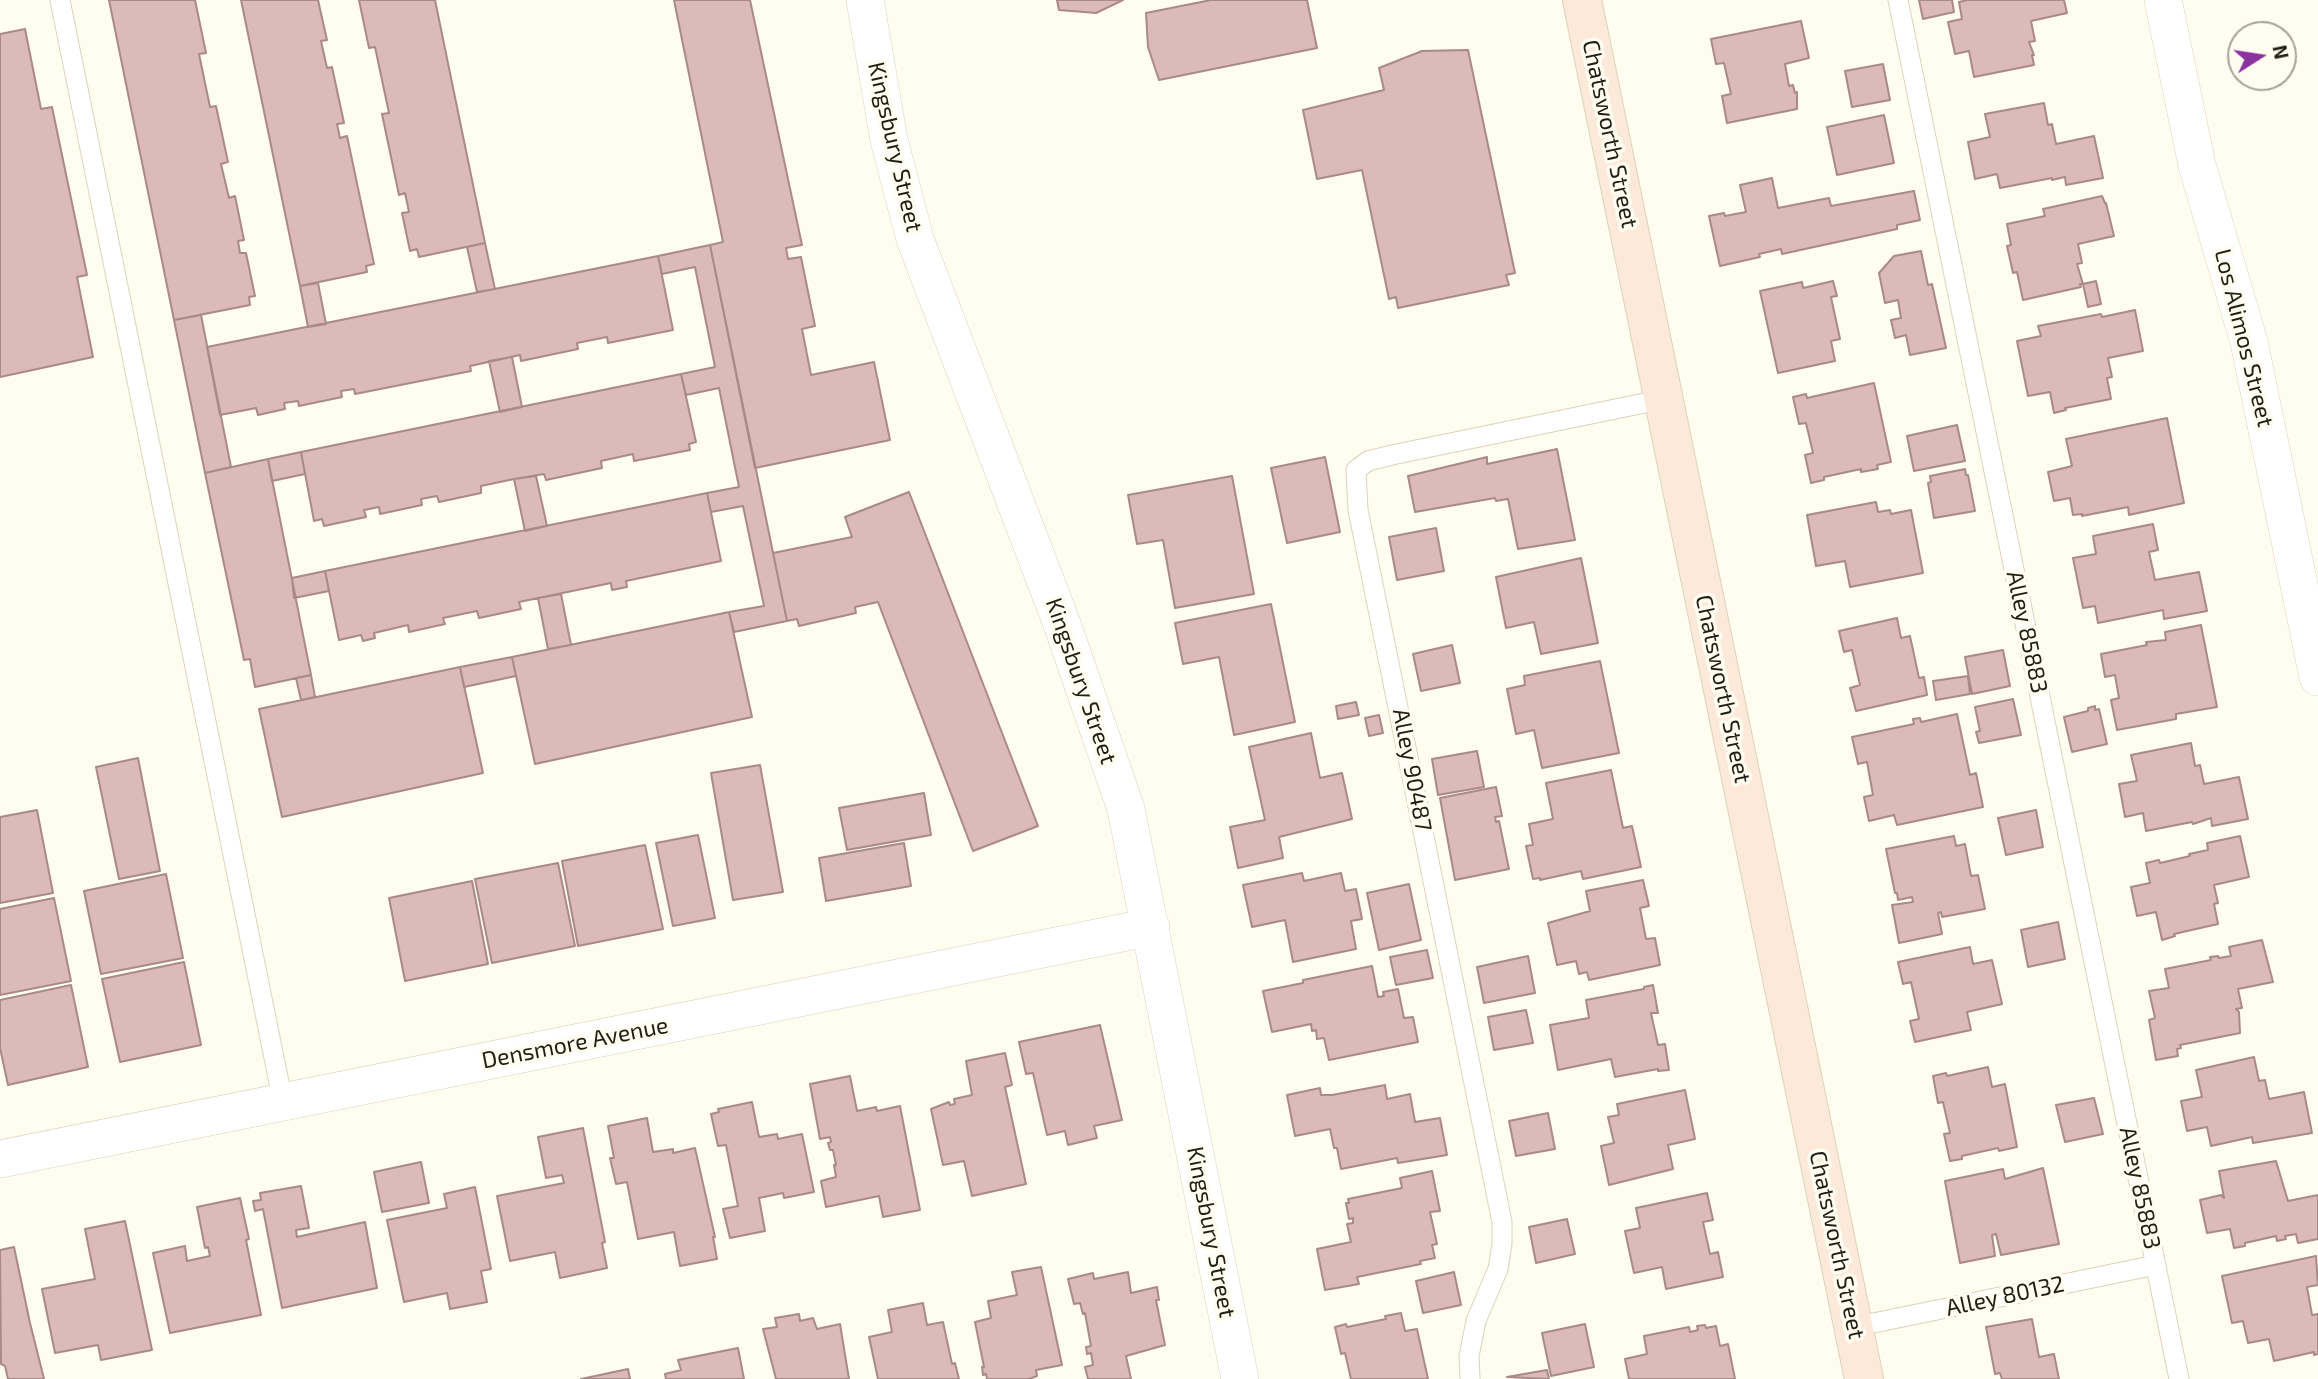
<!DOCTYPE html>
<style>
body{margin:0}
#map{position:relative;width:2318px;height:1379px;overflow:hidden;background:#fffcf0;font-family:"Exo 2",sans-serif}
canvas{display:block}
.north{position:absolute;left:2227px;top:21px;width:70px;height:70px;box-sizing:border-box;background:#fffcf0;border:2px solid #a6a398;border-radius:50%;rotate:78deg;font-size:19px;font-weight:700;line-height:28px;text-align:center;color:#201d13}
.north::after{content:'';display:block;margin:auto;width:24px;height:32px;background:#8a329f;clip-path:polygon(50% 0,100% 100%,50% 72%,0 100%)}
</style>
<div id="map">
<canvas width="2318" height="1379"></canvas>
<div class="north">N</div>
</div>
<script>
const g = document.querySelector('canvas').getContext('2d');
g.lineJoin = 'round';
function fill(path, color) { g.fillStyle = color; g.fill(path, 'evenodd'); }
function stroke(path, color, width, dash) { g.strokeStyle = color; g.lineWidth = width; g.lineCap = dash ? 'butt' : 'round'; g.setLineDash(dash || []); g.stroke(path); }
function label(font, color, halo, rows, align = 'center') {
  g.font = font + ' "Exo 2",sans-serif'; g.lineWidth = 7; g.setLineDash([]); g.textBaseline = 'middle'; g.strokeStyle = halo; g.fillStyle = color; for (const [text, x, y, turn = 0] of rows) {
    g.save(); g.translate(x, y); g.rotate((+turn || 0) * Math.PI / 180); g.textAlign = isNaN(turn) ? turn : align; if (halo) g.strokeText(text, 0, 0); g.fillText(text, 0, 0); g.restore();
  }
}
const building = new Path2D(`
 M109 0H195L206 53 199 54 210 107 216 106 228 162 221 164 229 198 235 196 244 240 238 241 240 253H246L255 296 249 297 250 305 174 320Z
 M241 0H318L327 40 321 41 327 68 332 67 344 123 337 124 340 138 347 136 374 264 366 266 367 272 300 286Z
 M359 0H435L485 243 419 257 417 249 410 251 402 213 409 212 405 193 399 195 382 114 389 113 375 47 369 48Z
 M674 0H750L802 245 786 248 788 259 801 257 815 326 802 329 811 375 874 362 890 440 755 468 710 245 723 242Z
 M1057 0H1123L1096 13 1059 10Z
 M1211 0H1307L1317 48 1159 80 1148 47 1146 13Z
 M1919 0H1952L1954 12 1923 19Z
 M1967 0H2064L2067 13 2031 21 2035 41 2029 42 2034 55H2032L2034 65 1974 77 1969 51 1955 54 1948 22 1962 19 1959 2Z
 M1801 21 1809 58 1785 64 1789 86 1793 85 1795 93 1797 92V109L1727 123 1722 96 1731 94 1724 63 1716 64 1711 39Z
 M25 29 41 109 52 107 87 275 77 277 93 357 0 377V34Z
 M1468 50 1515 273 1506 275 1509 285 1398 308 1396 297 1389 299 1362 170 1317 179 1303 110 1384 90 1379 68 1422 51Z
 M1883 64 1890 100 1852 107 1845 71Z
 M2044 103 2048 125 2052 124 2056 144 2094 136 2103 178 2066 185 2065 177 2052 180V178L2000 188 1997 174 1975 179 1968 142 1990 137 1985 114Z
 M1884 115 1894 163 1837 175 1827 127Z
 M1772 178 1778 208 1829 198 1831 206 1914 191 1920 220 1897 225V229L1782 254 1781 249 1759 254 1760 257 1720 266 1709 216 1724 213 1725 216 1746 212 1740 185Z
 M2102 196 2105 203H2106L2114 236 2078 244 2082 263 2077 264 2083 284H2080L2081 287 2023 300 2017 272 2013 273 2007 246 2011 245 2007 224 2045 216 2043 209Z
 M485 243 495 289 477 292 467 247Z
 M710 245 787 621 734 632 729 612 764 606 743 506 711 512 707 493 739 487 719 388 686 395 681 374 715 367 695 267 662 274 658 256Z
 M1921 251 1928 285 1932 284 1946 348 1910 355 1906 335 1895 338 1891 320 1901 318 1898 300 1885 303 1879 273 1894 256Z
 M658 256 673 330 608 343 607 337 577 343 578 349 521 361 520 355 470 366 471 371 355 394 354 389 341 391 342 397 299 406 298 401 284 403 285 409 258 415 256 408 220 415 207 347Z
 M1833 281 1837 296 1831 297 1840 339 1831 341 1835 361 1778 373 1760 291 1802 282 1803 288Z
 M2096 281 2101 304 2088 307 2083 284Z
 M318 283 326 324 308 327 300 286Z
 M2135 310 2143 351 2108 358 2112 377 2107 378 2111 399 2065 408 2066 410 2054 413 2050 392 2028 396 2017 341 2041 336 2038 326 2101 314 2102 317Z
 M201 315 231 467 205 473 174 320Z
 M512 357 522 407 500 412 489 361Z
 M681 374 696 442 689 444 690 450 634 461 633 454 601 461 602 468 546 480 544 474 514 479 481 486V493L439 502 437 496 421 499 422 505 380 514 379 507 364 510 366 517 324 526 322 519 314 521 301 452Z
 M1874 383 1891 462 1877 465 1878 469 1861 472V469L1824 477V480L1811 483 1805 455 1813 453 1806 423 1799 424 1793 397 1806 394 1807 398Z
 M2167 418 2184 503 2129 515 2128 507 2082 516V514L2073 515 2070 498 2054 501 2048 472 2072 466 2066 439Z
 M1957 425 1965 461 1914 471 1907 436Z
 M1557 449 1575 540 1518 549 1508 499 1496 501 1495 498 1415 512 1408 476 1487 457V464Z
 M301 452 305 474 272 481 268 459Z
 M1325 457 1340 532 1287 543 1271 468Z
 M268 459 311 675 255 687 250 659 244 660 205 473Z
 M1965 469 1966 475H1968L1975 511 1934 518 1928 483 1931 482 1930 476Z
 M536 476 547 526 525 531 514 479Z
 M1232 476 1254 594 1175 608 1163 540 1137 544 1128 495Z
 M909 492 1038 826 973 851 878 602 855 607 856 613 799 626 797 619 787 621 773 553 852 537 845 517Z
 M707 493 721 561 626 581 627 587 612 590 611 583 519 602 521 609 479 618 477 611 443 618 445 624 409 632 408 625 374 633 375 638 363 641 361 635 339 640 325 571Z
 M1876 502 1878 512 1890 510 1891 514 1911 510 1923 573 1850 587 1845 561 1816 566 1807 515Z
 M2153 524 2158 550 2149 552 2155 580 2199 572 2207 611 2164 619 2163 610 2098 623 2095 606 2083 608 2073 558 2096 554 2093 536Z
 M1436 528 1444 571 1397 580 1389 537Z
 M1581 558 1598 643 1541 654 1534 622 1506 628 1496 577Z
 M325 571 329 591 294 598 292 578Z
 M561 594 571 645 548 649 538 598Z
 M1271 604 1295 722 1234 735 1219 657 1183 664 1175 623Z
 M729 612 752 717 535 764 512 657Z
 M1897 618 1901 638 1910 636 1919 678 1924 677 1927 695 1856 711 1850 688 1860 685 1852 650 1844 652 1839 631Z
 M2201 625 2217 707 2176 714V719L2117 730 2111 700 2119 698 2115 675 2105 677 2101 654 2147 645 2146 642 2166 640 2165 632Z
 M1452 645 1460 683 1421 691 1413 654Z
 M2003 650 2010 686 1972 694 1965 657Z
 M512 657 516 676 464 687 460 667Z
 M1600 661 1619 753 1542 768 1534 730 1516 734 1507 689 1525 685 1524 676Z
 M460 667 483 773 282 817 259 709Z
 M311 675 315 697 301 700 296 678Z
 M1968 676 1970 694 1936 700 1933 681Z
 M2013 699 2021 735 1979 743 1976 732 1980 731 1975 707Z
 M1356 702 1359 715 1338 719 1336 706Z
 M2095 706V710L2099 709 2107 744 2072 752 2064 717 2088 711V708Z
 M1957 714 1970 775 1976 773 1983 807 1897 825 1894 815 1869 821 1864 797 1873 795 1867 762 1858 764 1852 737 1914 724 1913 719 1920 718 1921 722Z
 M1379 715 1383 733 1369 736 1365 718Z
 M1311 733 1320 778 1342 773 1352 819 1279 837 1283 858 1238 868 1230 827 1265 820 1249 747Z
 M2191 743 2195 766 2200 765 2204 784 2239 777 2248 819 2212 826 2211 818 2193 824 2192 822 2146 831 2143 813 2125 817 2119 784 2137 781 2131 755Z
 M1477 751 1484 787 1438 795 1432 759Z
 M138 758 160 871 119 879 96 767Z
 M760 765 783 892 733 900 711 773Z
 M1611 770 1623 828 1632 826 1641 867 1583 879 1581 871 1540 880V878L1533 879 1526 846 1533 845 1529 824 1553 819 1546 783Z
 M1496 787 1502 816 1495 817 1496 822 1499 821 1509 869 1455 880 1440 798Z
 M924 793 931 835 847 850 839 808Z
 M37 810 53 893 0 903V817Z
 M2036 810 2043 847 2006 855 1998 818Z
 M698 835 715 918 673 926 656 843Z
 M1954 836 1956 846 1965 844 1971 876 1978 875 1985 909 1942 917 1941 912 1938 913 1942 934 1899 943 1892 905 1913 902 1912 897 1898 900 1897 893H1895L1886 849Z
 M2240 836 2249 877 2214 885 2218 903 2214 904 2218 924 2174 934 2175 936 2162 940 2156 912 2137 916 2131 887 2150 883 2146 863 2159 860 2160 863 2190 856 2189 854 2208 850 2207 843Z
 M904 843 911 886 826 901 819 858Z
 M645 845 663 929 578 946 562 861Z
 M558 863 575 946 492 963 475 879Z
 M1302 873 1304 881 1341 873 1345 891 1356 889 1362 919 1351 921 1356 949 1293 962 1285 920 1252 927 1243 885Z
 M166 874 183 958 101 974 84 891Z
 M1643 880 1649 906 1640 908 1646 939 1655 938 1660 965 1589 980 1587 972 1579 974 1576 961 1557 965 1548 923 1590 911 1586 891Z
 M472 881 488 964 405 981 389 898Z
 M1409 884 1421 940 1379 950 1367 893Z
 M54 898 71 981 0 995V909Z
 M2058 922 2065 959 2028 967 2021 930Z
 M2262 940 2273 982 2238 989 2242 1008 2236 1009 2239 1012 2240 1033 2180 1045 2181 1048 2177 1049 2178 1056 2156 1060 2149 1020 2155 1018 2149 991 2169 988 2165 969 2211 960 2210 957 2218 956 2219 958 2231 956 2229 947Z
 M1970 947 1973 964 1992 960 2002 1004 1967 1012 1971 1030 1915 1042 1910 1021 1919 1019 1911 982 1903 984 1898 962Z
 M1427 950 1433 978 1396 985 1390 957Z
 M1528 956 1535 993 1484 1003 1477 967Z
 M184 962 201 1045 120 1062 102 979Z
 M1372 966 1378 997 1384 996 1383 992 1398 989 1404 1018 1413 1017 1418 1042 1329 1060 1324 1038 1317 1039 1316 1030 1312 1031 1311 1024 1272 1032 1263 991 1303 983V980Z
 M71 985 88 1067 8 1085 0 1048V1000Z
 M1653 985 1658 1013H1651L1658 1045 1665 1044 1669 1070 1658 1071V1069L1615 1077 1611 1059 1558 1070 1550 1025 1589 1018 1586 1000 1644 989V987Z
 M1526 1010 1533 1043 1494 1050 1488 1017Z
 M1100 1025 1122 1120 1094 1126 1097 1138 1068 1145 1065 1131 1047 1135 1033 1073 1026 1074 1019 1042Z
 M1005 1053 1012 1085 1005 1087 1026 1184 972 1196 964 1161 943 1165 931 1109 949 1102 950 1105 955 1104 954 1099 972 1095 966 1061Z
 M2254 1057 2259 1081 2265 1080 2269 1099 2304 1092 2312 1133 2253 1143 2252 1137 2211 1146 2207 1127 2187 1131 2181 1101 2202 1097 2196 1070Z
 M1988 1067 1992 1087 2005 1084 2017 1147 1999 1151 1998 1148 1962 1156V1159L1950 1161 1944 1134 1950 1133 1943 1102 1938 1103 1933 1076 1946 1073 1947 1076Z
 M850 1076 857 1111 876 1107 877 1111 900 1106 920 1210 883 1217 879 1196 826 1207 821 1181 836 1177 834 1165H836L833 1150H830L828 1143 831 1142 830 1137 820 1139 810 1084Z
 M1385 1085 1387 1099 1410 1094 1415 1122 1440 1118 1447 1155 1398 1163 1397 1158 1341 1169 1337 1148H1334L1330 1129 1295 1136 1287 1095 1320 1088 1321 1095H1332Z
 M1685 1090 1695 1139 1668 1145 1673 1169 1609 1185 1601 1146 1614 1143 1608 1117 1619 1115 1617 1104Z
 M2094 1098 2103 1134 2065 1142 2056 1105Z
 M752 1102 759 1137 777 1134 778 1139 802 1134 814 1192 784 1198 783 1193 759 1198 765 1231 730 1238 723 1209 738 1206 726 1145 718 1146 711 1114 719 1112 718 1109Z
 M1548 1113 1555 1149 1516 1156 1509 1121Z
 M647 1118 653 1152 673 1149V1153L695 1148 715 1237H713L717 1259 680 1266 674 1232 638 1239 627 1182 616 1184 610 1158H614L608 1126Z
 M583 1128 605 1242 602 1243 607 1268 560 1278 555 1252 510 1261 497 1196 564 1183 562 1175 546 1178 538 1137Z
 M2276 1161 2288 1201 2318 1195V1239L2298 1243 2296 1234 2285 1236 2286 1239 2277 1241 2276 1236 2245 1243V1246L2234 1248 2230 1229 2207 1233 2200 1200 2221 1195 2224 1198 2219 1171Z
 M421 1162 429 1203 382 1212 374 1172Z
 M2043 1168 2059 1244 2001 1255 1996 1234 1992 1235 1995 1256 1960 1263 1945 1181 2003 1169 2005 1179Z
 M1432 1171 1440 1211 1430 1212 1437 1244 1432 1245 1435 1258 1420 1261 1421 1264 1357 1277 1359 1284 1325 1290 1317 1249 1351 1242 1347 1224 1353 1223V1218L1349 1219 1346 1203H1349L1348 1199 1402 1188 1400 1178Z
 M301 1186 309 1228 296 1230 297 1237 365 1222 377 1288 282 1308 263 1209 255 1211 253 1201 261 1200 260 1193Z
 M475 1187 491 1269 481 1271 487 1302 450 1309 447 1293 404 1302 387 1220 447 1208 444 1194Z
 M1707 1193 1713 1220 1703 1222 1710 1254 1718 1252 1723 1277 1666 1289 1662 1267 1634 1273 1625 1231 1640 1228 1636 1208Z
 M240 1198 249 1239 246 1240 261 1315 170 1333 153 1253 185 1246 187 1261 210 1256 208 1247 205 1248 197 1207Z
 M1567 1219 1575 1254 1536 1263 1529 1227Z
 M125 1221 152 1350 101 1360 98 1345 55 1353 42 1289 95 1279 85 1229Z
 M14 1247 30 1323 44 1379H8L5 1366 1 1364 0 1250Z
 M2316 1256 2318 1285 2307 1287 2312 1315 2318 1314V1354L2314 1355V1352L2274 1361 2269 1339 2248 1343 2243 1321 2232 1323 2222 1276Z
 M1041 1267 1062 1365 1036 1370 1037 1376 1029 1379H987L986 1374 983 1375 982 1367H984L975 1322 991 1318 988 1301 1017 1295 1012 1272Z
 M1128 1272 1131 1293 1157 1287 1159 1300H1156L1165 1345 1126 1356 1131 1379H1088L1085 1367 1093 1365 1091 1353 1087 1354 1086 1347 1091 1346 1085 1313 1083 1314 1080 1303 1074 1304 1068 1279 1093 1273 1094 1279Z
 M1454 1272 1461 1305 1423 1313 1416 1281Z
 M923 1303 927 1325 943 1322 952 1364 955 1363 959 1379H878L869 1337 892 1332 888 1310Z
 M1401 1313 1405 1331 1417 1329 1428 1379H1351L1345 1353 1341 1354 1335 1327 1346 1324 1347 1327 1386 1319 1385 1316Z
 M799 1314 800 1321 813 1318 817 1329 840 1324 849 1379H776L763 1329 777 1327 775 1318Z
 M2032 1319 2039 1357 2054 1354 2059 1379H2002L2000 1373 1995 1374 1986 1327Z
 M1585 1324 1594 1367 1551 1376 1542 1333Z
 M1705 1325 1706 1328 1716 1326 1720 1346 1728 1344 1735 1379H1629L1625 1359 1647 1354 1644 1336 1689 1327 1690 1332 1698 1330 1697 1326Z
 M738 1348 744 1379H666L665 1374 681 1370 678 1360Z
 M628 1369 630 1379H581Z
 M1547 1370 1549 1379 1507 1377Z`);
fill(building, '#dbbab7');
stroke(building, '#a98a87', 2);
const service = new Path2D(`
 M60 0 283 1102
 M1898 0 2179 1379
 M1854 1327 2156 1265
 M1470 1379 1469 1356 1476 1321 1498 1269 1502 1244V1222L1358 510 1356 470 1368 461 1392 455 1664 399`);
const minor = new Path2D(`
 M865 0 889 140 915 239 1062 624 1126 809 1240 1379
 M2163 0 2197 165 2249 342 2318 677
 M0 1159 1151 927`);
const secondary = new Path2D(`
 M1582 0 1864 1379`);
stroke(service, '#dbd4b8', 21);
stroke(minor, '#dbd4b8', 38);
stroke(secondary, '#dbd4b8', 40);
stroke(service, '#fff', 19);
stroke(minor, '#fff', 37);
stroke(secondary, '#fde9da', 38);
label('23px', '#201d13', '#fffcf0', [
 ["Chatsworth Street",1610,134,78],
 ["Kingsbury Street",895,147,77],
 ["Los Alimos Street",2244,338,76],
 ["Alley 85883",2027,632,78],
 ["Kingsbury Street",1081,681,71],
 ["Chatsworth Street",1723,689,78],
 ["Alley 90487",1412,770,79],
 ["Densmore Avenue",575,1043,-11],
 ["Alley 85883",2140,1188,78],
 ["Kingsbury Street",1211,1232,79],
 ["Chatsworth Street",1837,1245,78],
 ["Alley 80132",2005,1296,-12]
]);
</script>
